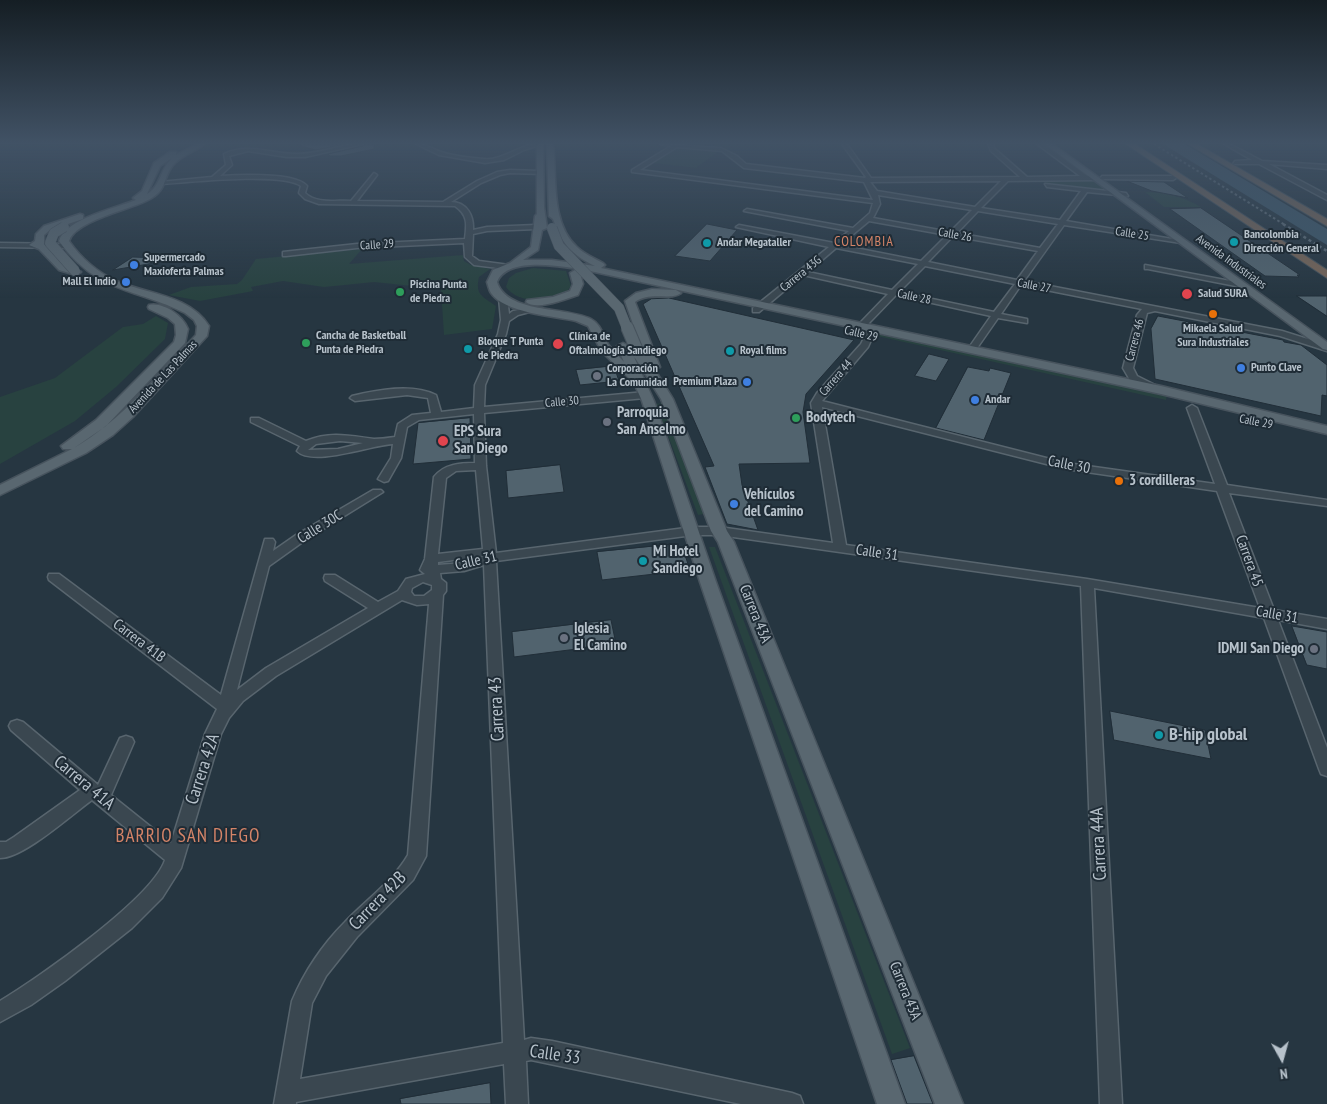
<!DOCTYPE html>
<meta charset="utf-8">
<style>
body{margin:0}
#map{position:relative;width:1327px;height:1104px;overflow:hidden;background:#263641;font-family:"PT Sans Narrow",sans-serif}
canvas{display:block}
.north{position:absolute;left:1257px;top:1034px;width:50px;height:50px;-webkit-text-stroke:4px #1f2c36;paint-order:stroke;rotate:173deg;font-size:14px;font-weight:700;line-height:20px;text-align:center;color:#b7c2cb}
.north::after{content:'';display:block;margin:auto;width:18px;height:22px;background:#b7c2cb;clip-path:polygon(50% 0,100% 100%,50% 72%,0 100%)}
</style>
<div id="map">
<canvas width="1327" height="1104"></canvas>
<div class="north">N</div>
</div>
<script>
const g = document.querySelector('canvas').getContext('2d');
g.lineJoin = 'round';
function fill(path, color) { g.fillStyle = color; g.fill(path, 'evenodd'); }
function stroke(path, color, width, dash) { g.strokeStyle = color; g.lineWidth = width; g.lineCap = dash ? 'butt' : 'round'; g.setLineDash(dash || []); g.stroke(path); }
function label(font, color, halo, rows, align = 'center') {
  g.font = font + ' "PT Sans Narrow",sans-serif'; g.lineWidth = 4; g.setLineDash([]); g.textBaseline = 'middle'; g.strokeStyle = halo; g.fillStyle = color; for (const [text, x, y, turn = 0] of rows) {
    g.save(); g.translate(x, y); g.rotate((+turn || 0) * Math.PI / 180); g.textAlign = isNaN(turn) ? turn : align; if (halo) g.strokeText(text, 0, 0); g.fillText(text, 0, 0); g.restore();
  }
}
fill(new Path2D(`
 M678 147 719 151 696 168 653 163Z
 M1093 179 1107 188 1100 190 1045 183V180Z
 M1145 192C1165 192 1184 197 1201 207H1164Z
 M362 249 349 264 463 255 464 261 471 265 490 269 479 277C475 295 482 296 496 306L492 329 444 335 441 289 374 282 324 287 283 281 251 287 253 291 200 301 169 295 191 287 237 284 242 280 256 259Z
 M533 268 566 271 571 286C560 305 518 305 506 287L509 278 516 273Z
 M156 316 168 323 165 339 116 387 75 421 0 464V397L55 378 123 327 143 324Z
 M880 332 1167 395 1166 400 877 336Z
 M662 403 704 514 698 515 656 404Z
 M709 547H715L910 1048 892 1054Z`), '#284240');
fill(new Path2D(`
 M1163 144H1185L1327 229V245Z`), '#3c5769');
const building = new Path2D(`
 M302 144H346L316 150 301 146Z
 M365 144H374V149L341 156H330L328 154 363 146Z
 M1127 181 1164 182 1188 198 1152 191Z
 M1201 208 1300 275H1297L1299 277 1265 276 1170 209Z
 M707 224 737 230 710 261 675 256Z
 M133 257 159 258 160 262 113 270Z
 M1297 296H1327V316Z
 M669 298 854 340 806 394 803 412 810 463 739 464 742 485 758 530 727 524 705 467 714 466 643 304 651 299Z
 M1158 316 1283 340 1284 342 1301 345 1327 365V396L1322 395 1321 416 1155 379 1151 329Z
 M929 354 949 359 936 381 915 376Z
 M614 366 619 381 580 385 576 370Z
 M968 367 989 371 990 368 1011 373 984 440 936 428Z
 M470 418 471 459 413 464 418 423Z
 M560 465 564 492 508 498 506 471Z
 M678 544 680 550 683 549 690 570 602 580 597 552Z
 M611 620 616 644 514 657 512 632Z
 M1292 626 1327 632V669L1307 665Z
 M1110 711 1205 730 1211 759 1114 740Z
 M914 1056 933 1104H907L891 1060Z
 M490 1083 491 1104H401L400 1099Z`);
fill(building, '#51636e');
stroke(building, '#212e38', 1);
const minor = new Path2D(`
 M354 144H363L305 157H287L248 151 229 156 232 165 220 176C238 175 295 172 307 186L305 193C316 204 336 200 351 201L374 173 377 175 357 201 443 202 477 181 497 172 510 170 540 171 542 174 510 173 500 175 481 183 451 202C467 202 474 216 473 230L487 227 536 225 539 227 536 229 487 231 473 234 472 256 479 261 509 265 510 267 506 269 474 265 465 257 464 243 357 248 286 256H283V252L357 244 465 239C467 224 468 215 455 206L319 204 305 199 299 193 301 186C283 172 189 182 163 184L160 182 212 177 226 165 224 154C248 142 271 154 297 154 316 154 335 147 354 144Z
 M416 144C425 143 433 149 441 152 454 156 471 158 484 159 505 161 522 141 543 144L524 150 504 160 485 163 439 155Z
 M660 144 721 148 737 156 746 164 865 178 866 177 842 144H847L871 178 1020 177 991 151 988 144H993L995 149 1027 177 1080 176 1037 144H1043L1087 176 1098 178 1095 180 1008 181 981 208 1060 220 1081 191 1047 187 1045 184 1126 193 1128 196 1087 192 1066 221 1184 241 1181 243 1064 225 1024 281 1282 331 1327 345V351L1280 336 1155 311 1147 313 1133 368 1137 376 1155 385V389L1152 390 1130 380 1123 368 1137 315 1142 309 1021 285 1001 314 1027 319V323L998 318 975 351 972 352 968 349 991 316 896 295 869 323 867 326 872 338 868 347 822 401 1066 463 1215 484 1187 408 1192 405 1197 408 1227 485 1327 500V506L1229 493 1274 610 1327 619V629L1278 620 1327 748V776L1321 774 1319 769 1264 618 1094 588 1122 1104H1100L1081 586 719 535H693L496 561 524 1040 531 1038 552 1041 792 1093 800 1096 803 1104H741L531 1060 526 1061 528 1104H506L504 1064 296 1102V1104H274L292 1001C304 972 323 944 345 922 366 900 393 881 408 855L429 604 417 605 402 600 276 676 243 701 229 718 221 734 181 868 162 898 132 928 65 981 31 1005 0 1022V1001C37 979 153 898 165 860L92 800C71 815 24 858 0 858V842H6L14 837 80 790 11 730 9 726 11 722 17 720 23 722 98 785 120 738 126 736 132 738 134 742 111 795 171 843 205 734 217 709 49 580 48 577 49 574H59L221 695 265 539H273L275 542 273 551 296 535 373 490H381L383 492 304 541 269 566 237 690 266 668 368 608 325 581 324 578 325 575H335L378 602 398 591 406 579 425 574 420 570 425 559 434 477C444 464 460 463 475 463L474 414 419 420 407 427 401 458 388 481 384 482 378 479 391 458 393 444C371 445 313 467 297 451L300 446 251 422V418H259L306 441C331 431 350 436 374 439 381 439 388 438 395 437L398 424 412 415 431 413 428 398 407 395 355 401 350 398 352 396C377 390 412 383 436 395L441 412 474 408 475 385 498 334 501 320 499 298 503 296 507 298 509 314 513 311 533 308 537 310 518 315 509 321 506 334 485 385 484 407 645 392 650 395 645 398 484 413 486 466 496 553 693 527H719L833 543 811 403 817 393 861 344 864 338 859 326 861 322 888 294 803 275 759 312H753V308L829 247 736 227 739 225 834 243 849 231 744 211 747 209 853 228 870 213 873 203 632 172V170L671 146ZM677 147 722 151 744 168 864 182 873 200 640 170ZM1001 181 975 207 877 191 870 182ZM878 195 972 210 950 232 873 218 880 204ZM978 211 1058 224 1040 248 957 233ZM869 221 947 235 921 261 840 245ZM953 236 1038 251 1017 280 928 262ZM836 248 918 264 892 290 808 272ZM925 266 1015 284 994 312 899 292ZM822 407 1066 469 1217 491 1260 608 1087 579 846 545ZM340 441 363 443 338 449 308 450 316 444ZM476 470 483 549 438 554 446 478 456 471ZM484 556 463 563 438 565V562ZM484 565 503 1043 300 1079 312 1003 326 976 357 937 413 880 426 856 443 595 446 591V583L441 579 440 573 464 571ZM423 582 432 585V590L424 596H414L411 592 412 588Z
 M1224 144H1230L1262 161 1327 165V169L1269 164 1327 195V200L1259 164H1233L1235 161 1252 160Z
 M1102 176H1173L1176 178 1173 180 1100 179Z
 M0 243 68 244 72 246 68 248 0 247Z
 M1145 265 1241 283 1245 285 1241 287 1148 269H1145Z`);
const major = new Path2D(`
 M197 144H204C196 151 184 154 175 163 161 177 170 190 146 201 128 210 75 221 69 241 81 258 97 272 116 281 147 294 190 295 209 326L207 336 133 417 113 435 86 453 0 495V485L72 449H63L61 446 96 420 174 342 176 335 175 324 168 318 149 309 148 307 149 305C164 302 183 316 188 329L185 343 106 426 74 448C122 420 158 375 196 335L197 326 194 320 185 313C135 288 96 293 59 241 65 219 116 208 136 200L133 198 142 191 154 163 170 152H176V155ZM172 158C160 169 161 186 147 194L160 166Z
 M537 144H543L544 207 547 228 542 230 538 250 523 260H552L595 266C572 255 561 243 553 219L549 216 547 144H553C557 175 550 223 577 247 584 254 594 258 603 263L605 265 601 268 1161 386 1327 426V434L1161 394 590 271C566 267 508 255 497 282 507 314 565 306 591 319 601 324 603 336 608 344 613 351 619 356 624 362L617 346 623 343 629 346 654 401 716 582 905 1104H877L700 582 642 401 634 383 602 352 588 326 576 321C554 316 504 313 491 293 489 290 488 285 487 282L493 270 510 263 531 247 535 216 537 214Z
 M1045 144H1052L1327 342V350L1323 349Z
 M80 214 83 215V219L50 230 44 235V244L65 266 81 272 76 275 59 270 39 249 29 245 35 241 36 234 44 226Z
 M575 270 580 273 583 284 578 295C566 299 536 311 526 302L527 300 553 297 570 291 573 284 570 273Z
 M652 289 676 290 681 293C671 301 650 291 635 302L660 367 655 370 673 399 727 531 734 542 963 1104H935L718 542 711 531 661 399 632 353 634 351 642 350 625 301 636 293Z`);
const highway = new Path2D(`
 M1126 144H1135L1327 270V278Z
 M1188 144H1197L1327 219V226Z`);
stroke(minor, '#58656e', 3);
stroke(major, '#47535d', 3);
stroke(highway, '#45525b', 2);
fill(minor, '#3a4750');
fill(major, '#596770');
fill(highway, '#766558');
stroke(new Path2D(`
 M1154 144 1285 225`), '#5d6c77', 2, [2.5, 2.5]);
stroke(new Path2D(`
 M1283 224 1327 251`), '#5d6c77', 2.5, [3, 3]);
const majorBridgeFar1 = new Path2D(`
 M64 227 54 233 50 243 75 271
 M552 228 559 246 619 308 627 328`);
const majorBridge = new Path2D(`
 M627 327 638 353`);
stroke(majorBridgeFar1, '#47535d', 11, []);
stroke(majorBridge, '#47535d', 14, []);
stroke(majorBridgeFar1, '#596770', 10);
stroke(majorBridge, '#596770', 12);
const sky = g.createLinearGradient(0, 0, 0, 298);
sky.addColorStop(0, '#151e24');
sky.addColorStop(0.48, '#415265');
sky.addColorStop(1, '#41526500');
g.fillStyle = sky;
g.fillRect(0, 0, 1327, 298);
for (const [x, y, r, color] of [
 [1234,242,5,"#0f9aa8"],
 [707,243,5,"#0f9aa8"],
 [134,265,5,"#3f7fe0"],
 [126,282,5,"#3f7fe0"],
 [400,292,5,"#2e9e5b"],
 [1187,294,6,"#e0444e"],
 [1213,314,5,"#e8710a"],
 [306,343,5,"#2e9e5b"],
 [558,344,6,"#e0444e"],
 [468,349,5,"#0f9aa8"],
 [730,351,5,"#0f9aa8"],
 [1241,368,5,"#3f7fe0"],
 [597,376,5,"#6b7280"],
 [747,382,5,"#3f7fe0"],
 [975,400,5,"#3f7fe0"],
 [796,418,5,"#2e9e5b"],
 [607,422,5,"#6b7280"],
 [443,441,6,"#e0444e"],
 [1119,481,5,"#e8710a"],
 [734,504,5,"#3f7fe0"],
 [643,561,5,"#0f9aa8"],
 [564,638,5,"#6b7280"],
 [1314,649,5,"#6b7280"],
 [1159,735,5,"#0f9aa8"]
]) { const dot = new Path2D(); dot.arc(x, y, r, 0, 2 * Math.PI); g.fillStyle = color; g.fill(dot); stroke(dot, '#1f2c36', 2); }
label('12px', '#b7c2cb', '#1f2c36', [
 ["Calle 25",1132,234,9],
 ["Calle 26",955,235,10],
 ["Calle 29",377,245,-4],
 ["Avenida Industriales",1231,262,36],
 ["Carrera 43G",801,274,-39],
 ["Calle 27",1034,286,11],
 ["Calle 28",914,297,12],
 ["Calle 29",861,334,13],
 ["Carrera 46",1135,340,-76],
 ["Avenida de Las Palmas",163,377,-47],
 ["Carrera 44",836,378,-49],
 ["Calle 30",562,402,-5],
 ["Calle 29",1256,422,11]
]);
label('bold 12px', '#b7c2cb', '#1f2c36', [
 ["Bancolombia",1244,235],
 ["Dirección General",1244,249],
 ["Andar Megataller",717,243],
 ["Supermercado",144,258],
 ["Maxioferta Palmas",144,272],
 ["Mall El Indio",116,282,"right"],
 ["Piscina Punta",410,285],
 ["de Piedra",410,299],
 ["Salud SURA",1198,294],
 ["Mikaela Salud",1213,329,"center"],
 ["Sura Industriales",1213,343,"center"],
 ["Cancha de Basketball",316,336],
 ["Punta de Piedra",316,350],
 ["Clínica de",569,337],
 ["Oftalmología Sandiego",569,351],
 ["Bloque T Punta",478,342],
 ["de Piedra",478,356],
 ["Royal films",740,351],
 ["Punto Clave",1251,368],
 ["Corporación",607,369],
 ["La Comunidad",607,383],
 ["Premium Plaza",737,382,"right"],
 ["Andar",985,400]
], 'left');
g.letterSpacing = '1px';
label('14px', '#d48468', '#1f2c36', [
 ["COLOMBIA",864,242]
]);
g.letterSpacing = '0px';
label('bold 15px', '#b7c2cb', '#1f2c36', [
 ["Parroquia",617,413],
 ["San Anselmo",617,430],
 ["Bodytech",806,418],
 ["EPS Sura",454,432],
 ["San Diego",454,449],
 ["3 cordilleras",1129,481],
 ["Vehículos",744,495],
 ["del Camino",744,512],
 ["Mi Hotel",653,552],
 ["Sandiego",653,569],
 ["Iglesia",574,629],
 ["El Camino",574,646],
 ["IDMJI San Diego",1304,649,"right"]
], 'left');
label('15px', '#b7c2cb', '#1f2c36', [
 ["Calle 30",1069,465,11],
 ["Calle 30C",320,527,-32],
 ["Calle 31",877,553,8],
 ["Calle 31",476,561,-13],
 ["Carrera 45",1249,561,70],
 ["Carrera 43A",755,614,68],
 ["Calle 31",1277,615,10],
 ["Carrera 41B",139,641,37],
 ["Carrera 43A",905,991,68]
]);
label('18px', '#b7c2cb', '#1f2c36', [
 ["Carrera 43",497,709,-93],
 ["Carrera 42A",203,769,-72],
 ["Carrera 41A",84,783,40],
 ["Carrera 44A",1099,844,-93],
 ["Carrera 42B",378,901,-46],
 ["Calle 33",555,1055,8]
]);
label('bold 18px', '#b7c2cb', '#1f2c36', [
 ["B-hip global",1169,735]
], 'left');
g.letterSpacing = '1px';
label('19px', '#d48468', '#1f2c36', [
 ["BARRIO SAN DIEGO",188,837]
]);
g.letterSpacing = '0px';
</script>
